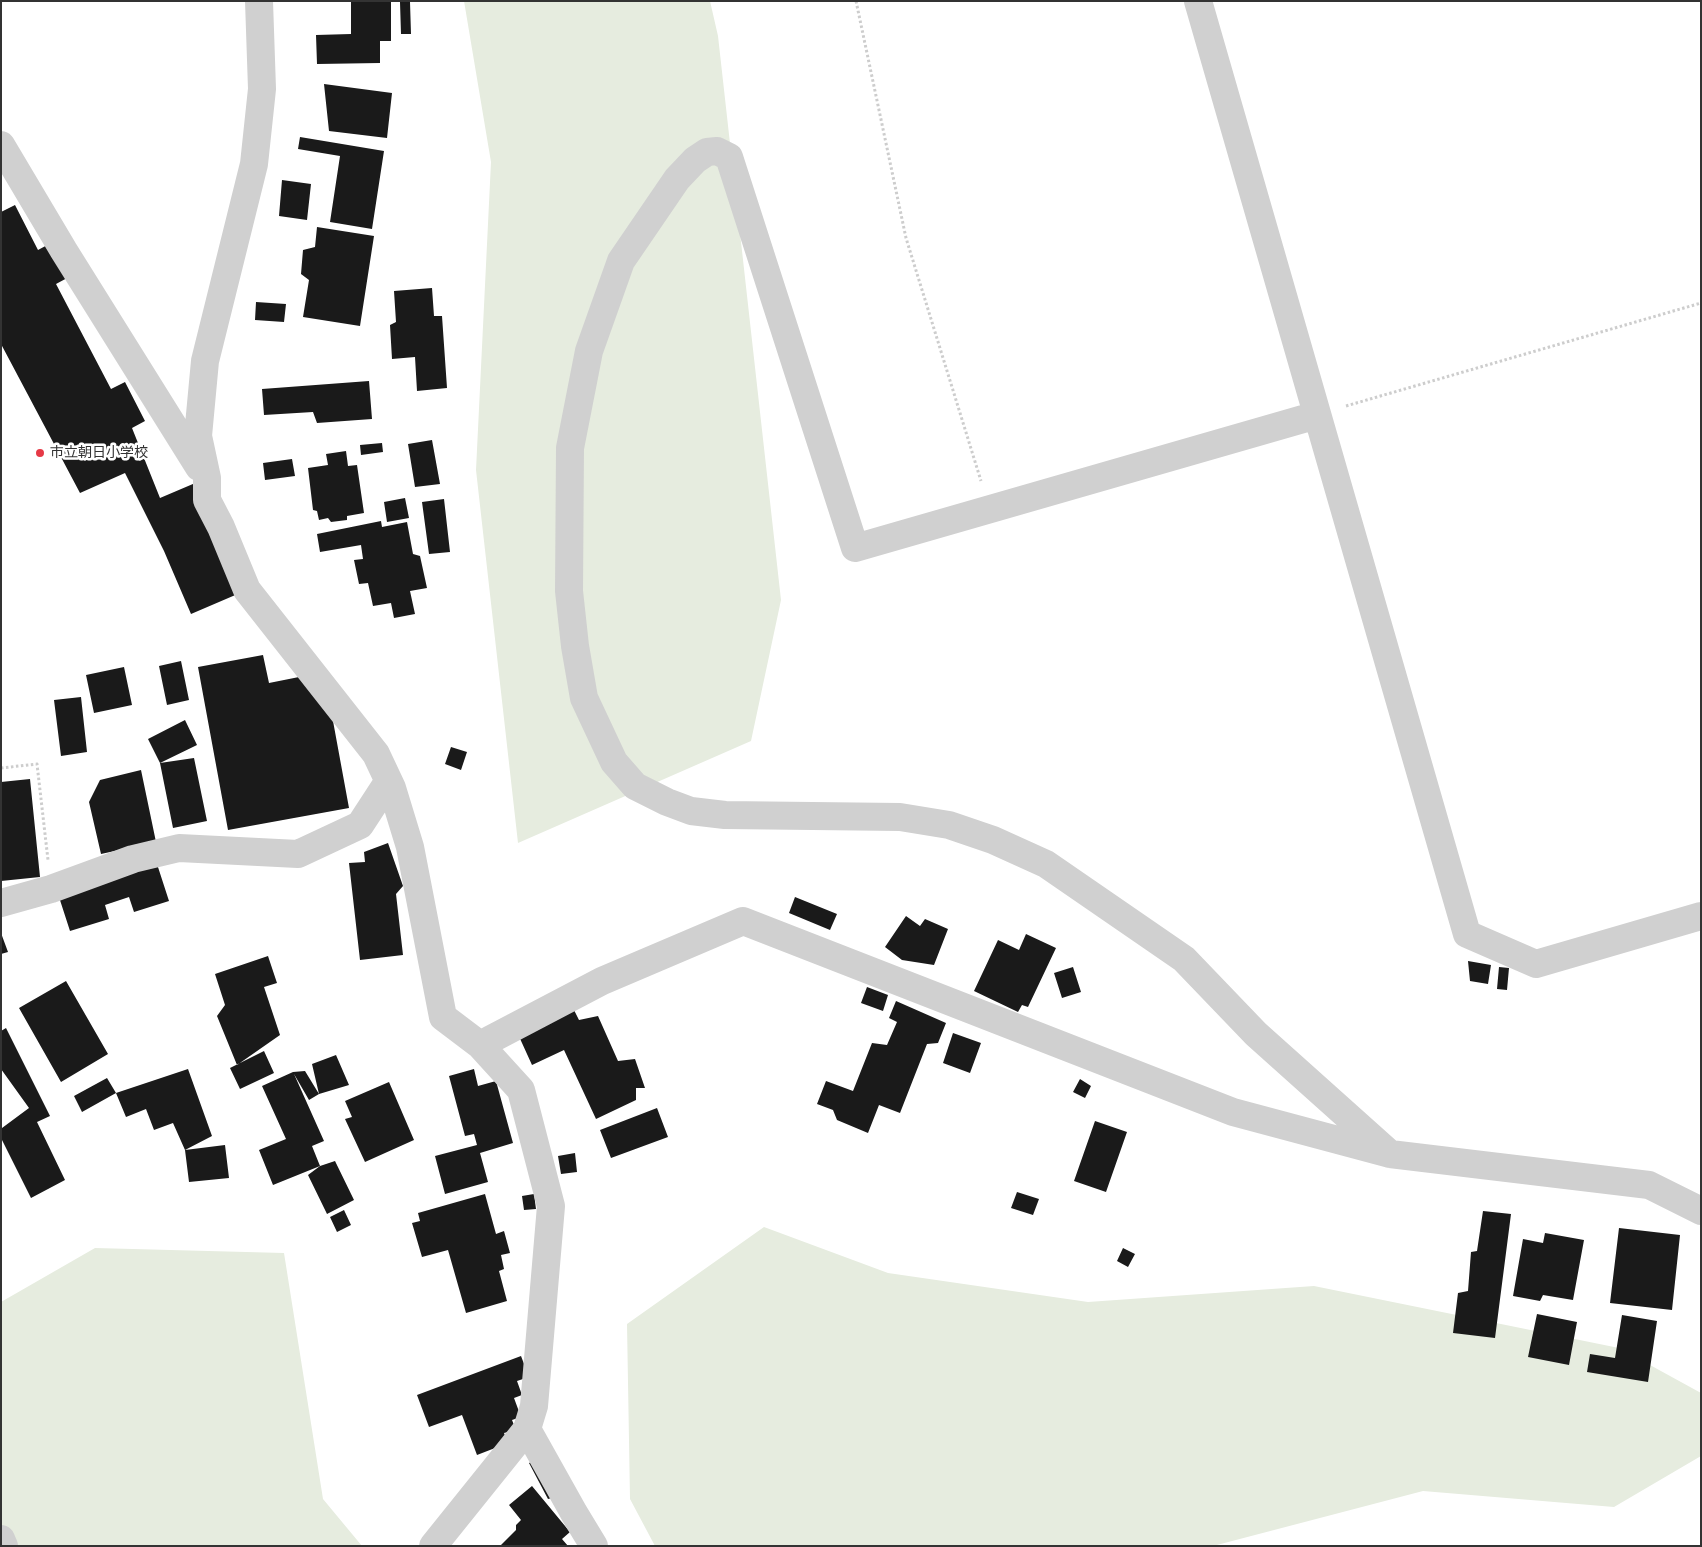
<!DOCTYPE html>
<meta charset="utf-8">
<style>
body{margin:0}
#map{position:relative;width:1702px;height:1547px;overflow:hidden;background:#fff;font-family:"PT Sans Narrow",sans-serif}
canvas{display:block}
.frame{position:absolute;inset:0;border:2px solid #333;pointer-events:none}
</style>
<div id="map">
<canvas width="1702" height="1547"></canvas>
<div class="frame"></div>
</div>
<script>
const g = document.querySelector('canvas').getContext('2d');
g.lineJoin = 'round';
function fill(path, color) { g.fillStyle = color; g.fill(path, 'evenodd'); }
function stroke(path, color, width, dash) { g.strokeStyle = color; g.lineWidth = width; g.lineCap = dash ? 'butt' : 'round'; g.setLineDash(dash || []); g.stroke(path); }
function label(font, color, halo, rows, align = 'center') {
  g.font = font + ' "PT Sans Narrow","Noto Sans JP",sans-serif'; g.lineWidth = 5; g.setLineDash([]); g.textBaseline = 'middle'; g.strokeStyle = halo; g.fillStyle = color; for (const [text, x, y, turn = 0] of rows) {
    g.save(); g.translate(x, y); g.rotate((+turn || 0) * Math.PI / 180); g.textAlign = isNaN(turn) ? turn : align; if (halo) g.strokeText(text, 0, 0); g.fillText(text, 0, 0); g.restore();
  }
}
fill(new Path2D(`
 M464 1H710L718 36 781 600 751 741 518 843 476 470 491 162Z
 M764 1227 888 1273 1088 1302 1314 1286 1619 1348 1701 1393V1456L1614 1507 1423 1491 1213 1546H655L630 1499 627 1324Z
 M95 1248 284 1253 323 1499 362 1546H1V1302Z`), '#e6ecdf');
fill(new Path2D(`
 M351 1H391V41H380V63L317 64 316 35 351 34Z
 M400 2H410L411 34H401Z
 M324 84 392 93 387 138 329 131Z
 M300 137 384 151 372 229 330 222 340 156 298 149Z
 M282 180 311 184 307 220 279 216Z
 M15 205 38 250 51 243 69 277 56 284 111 389 125 382 145 421 132 428 160 498 207 478 247 590 191 614 164 551 125 473 80 493 1 344V212Z
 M317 227 374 236 360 326 303 317 309 280 301 274 303 250 315 247Z
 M432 288 434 316H442L447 388 417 391 415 357 392 359 390 325 396 322 394 291Z
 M256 302 286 304 284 322 255 320Z
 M369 381 372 419 317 423 313 412 264 415 262 389Z
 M432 440 440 484 415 487 408 444Z
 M382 443 383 452 361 455 360 445Z
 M346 451 348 466 357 465 364 513 347 516V520L331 522 328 518 319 520 317 511 313 510 308 468 328 465 326 454Z
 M292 459 295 476 265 480 263 463Z
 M405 498 409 518 387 522 384 502Z
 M444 499 450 552 429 554 422 502Z
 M381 521 382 527 407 522 413 554 420 556 427 588 410 591 415 614 394 618 391 603 373 606 368 583 359 584 354 560 363 559 361 545 320 552 317 534Z
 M263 655 269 683 324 672 349 808 228 830 198 667Z
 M181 661 189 700 167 705 159 666Z
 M124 667 132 705 94 713 86 675Z
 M81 697 87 752 61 756 54 700Z
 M185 720 197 745 160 763 148 739Z
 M451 747 467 752 461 770 445 764Z
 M194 758 207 821 173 828 160 763Z
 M141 770 156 842 101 854 89 802 100 780Z
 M30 779 40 877 1 881V782Z
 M388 843 403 886 396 894 403 955 360 960 349 863 365 862 364 852Z
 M157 864 169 901 134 912 129 897 105 905 109 919 70 931 59 897Z
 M795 897 837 914 830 930 789 913Z
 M906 916 920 926 925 919 948 929 934 965 902 960 885 947Z
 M1 933 8 952 1 954Z
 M1026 934 1056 948 1028 1007 1022 1005 1018 1012 974 991 998 940 1019 950Z
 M268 956 277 983 264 987 280 1035 237 1065 217 1016 225 1005 215 974Z
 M1468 961 1491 965 1488 984 1470 981Z
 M1073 967 1081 992 1062 998 1054 973Z
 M1499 967 1509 968 1507 990 1497 989Z
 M66 981 108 1054 61 1082 19 1008Z
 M867 987 888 995 883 1011 861 1003Z
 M896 1001 946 1023 938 1043 927 1044 900 1113 879 1105 868 1133 837 1120 833 1110 817 1104 826 1081 853 1091 872 1043 887 1045 897 1022 889 1018Z
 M572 1006 579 1020 598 1016 618 1061 635 1059 645 1088H636V1100L596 1119 564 1050 532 1065 517 1032Z
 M6 1028 50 1116 37 1122 65 1180 31 1198 2 1140V1128L29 1108 1 1069V1031Z
 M953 1033 981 1043 970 1073 943 1063Z
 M264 1051 274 1073 240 1089 230 1068Z
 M336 1055 349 1085 319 1094 312 1064Z
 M188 1069 212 1136 185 1150 173 1123 154 1130 146 1109 126 1117 116 1093Z
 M474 1069 478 1086 496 1081 513 1143 480 1153 488 1182 445 1194 435 1156 477 1145 474 1134 465 1136 449 1076Z
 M305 1071 319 1094 309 1100 294 1074 324 1141 312 1146 320 1166 273 1185 259 1150 286 1139 262 1086 293 1072Z
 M107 1078 116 1093 82 1112 74 1096Z
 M1080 1079 1091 1086 1085 1098 1073 1092Z
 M389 1082 414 1140 365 1162 345 1119 352 1117 345 1101Z
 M657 1108 668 1137 611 1158 600 1130Z
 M1095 1121 1127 1132 1106 1192 1074 1181Z
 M225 1145 229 1178 189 1182 185 1150Z
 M575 1153 577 1172 561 1174 558 1156Z
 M335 1161 354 1200 327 1214 308 1175 320 1166Z
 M1017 1192 1039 1199 1033 1215 1011 1208Z
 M485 1194 496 1234 504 1231 510 1253 501 1255 504 1269 499 1271 507 1301 466 1313 448 1250 422 1257 412 1223 420 1221 418 1213Z
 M534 1194 536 1209 524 1210 522 1196Z
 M344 1210 351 1225 337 1232 330 1217Z
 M1483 1211 1511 1214 1495 1338 1453 1333 1458 1293 1468 1291 1471 1252 1477 1251Z
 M1619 1228 1680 1235 1672 1310 1610 1303Z
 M1545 1233 1584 1240 1573 1300 1543 1295 1540 1301 1513 1296 1523 1239 1543 1243Z
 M1123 1248 1135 1254 1128 1267 1117 1261Z
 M1537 1314 1577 1322 1569 1365 1528 1357Z
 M1622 1315 1657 1321 1648 1382 1587 1372 1590 1354 1615 1358Z
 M521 1356 529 1377 517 1381 522 1395 514 1398 521 1417 512 1420 516 1430 504 1433 508 1443 477 1455 462 1415 429 1427 417 1395Z
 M536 1460 556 1497 548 1499 529 1463Z
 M532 1486 570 1532 562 1539 568 1546H500L516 1530V1525L521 1520 509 1505Z`), '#1a1a1a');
stroke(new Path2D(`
 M856 1 906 238 981 481
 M1346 406 1701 303
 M1 768 37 764 48 860`), '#cdcdcd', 3, [2.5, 2.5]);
stroke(new Path2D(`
 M259 1 262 89 254 164 205 361 198 436 207 478V500L221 527 247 590 376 754 392 788 410 847 443 1017 480 1045 521 1090 551 1206 534 1406 527 1429 433 1546
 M1198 1 1467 934 1536 964 1701 916
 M1 145 64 251 199 467
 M1317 415 855 548 729 157 717 151 707 152 695 160 677 179 621 261 589 351 570 448 569 591 575 646 584 698 614 762 635 786 667 802 691 811 725 815 900 817 949 825 993 840 1046 864 1184 959 1256 1034 1390 1154
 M1 903 51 889 133 859 179 848 298 854 360 825 388 782
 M480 1045 602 981 743 921 1233 1112 1390 1154 1649 1185 1701 1211
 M527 1429 574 1513 594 1546
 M1 1539 4 1546`), '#d0d0d0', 28);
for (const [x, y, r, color] of [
 [40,453,5,"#e63946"]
]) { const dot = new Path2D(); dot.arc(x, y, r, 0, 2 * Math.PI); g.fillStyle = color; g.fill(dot); stroke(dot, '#fff', 2); }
label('14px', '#333', '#fff', [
 ["市立朝日小学校",50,453]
], 'left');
</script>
